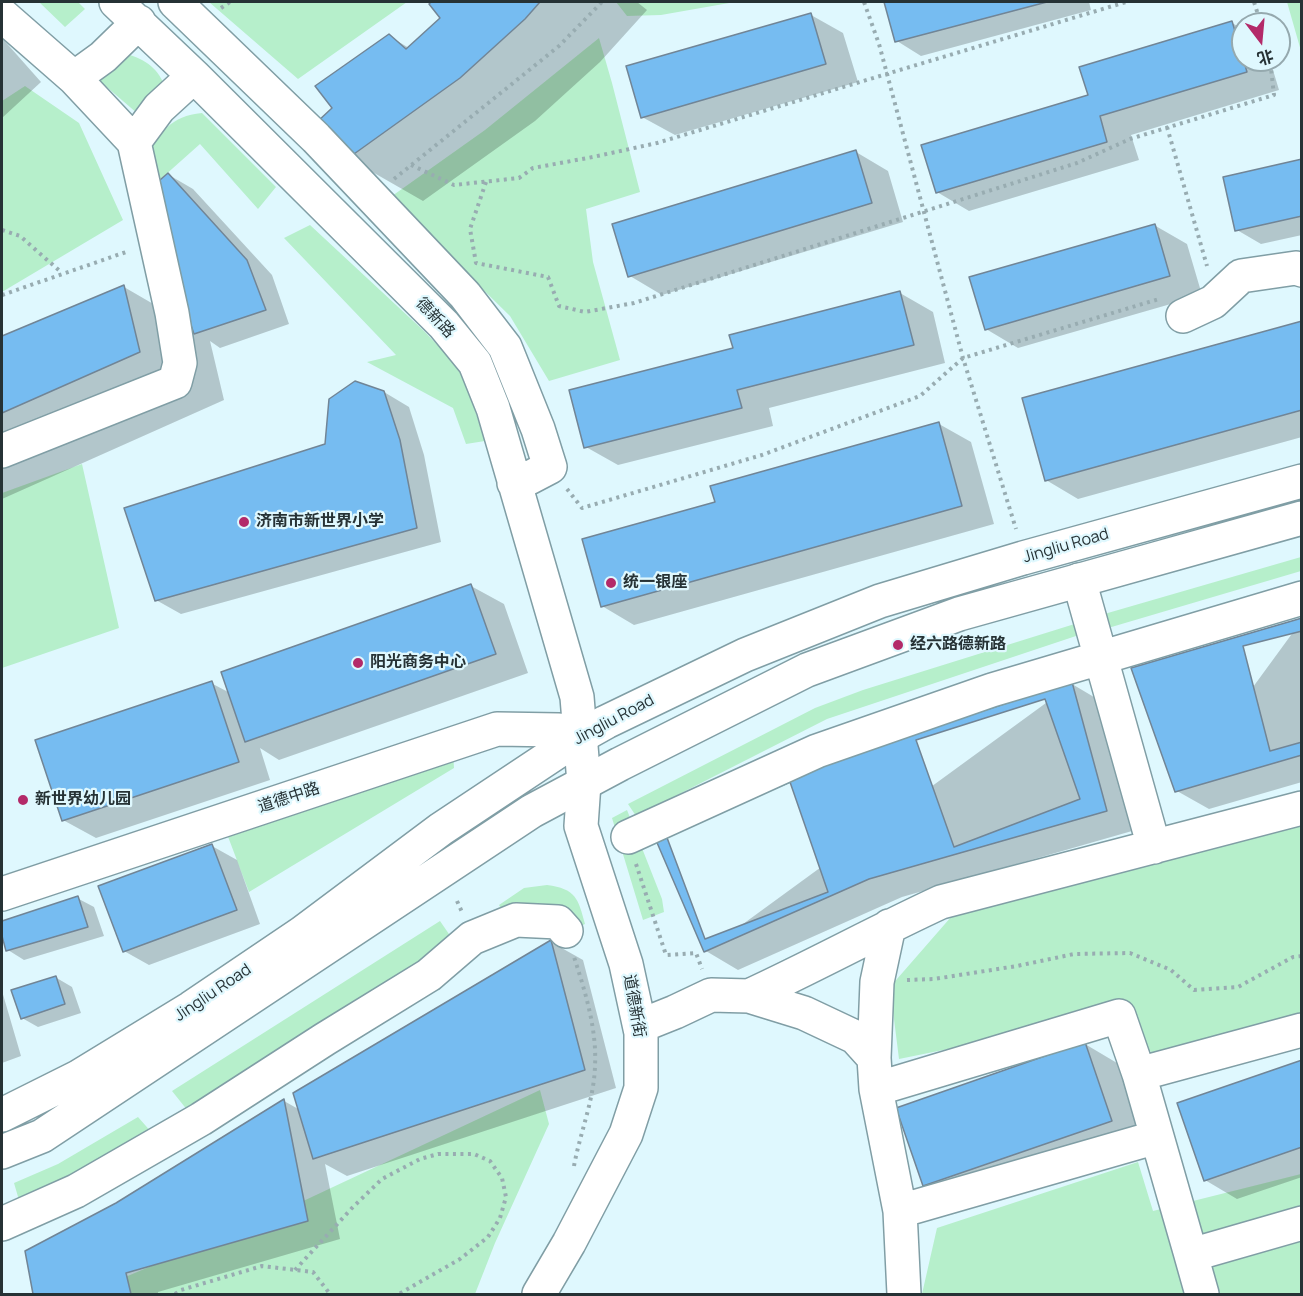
<!DOCTYPE html>
<meta charset="utf-8">
<style>
body{margin:0}
#map{position:relative;width:1303px;height:1296px;overflow:hidden;background:#dff8fe;font-family:Manrope,"Noto Sans SC",sans-serif}
canvas{display:block}
.frame{position:absolute;inset:0;border:3px solid #263235;pointer-events:none}
.north{position:absolute;left:1231px;top:12px;width:60px;height:60px;box-sizing:border-box;background:#dff8fe;border:2px solid #95a9ae;border-radius:50%;rotate:164deg;font-size:16px;font-weight:700;line-height:24px;text-align:center;color:#263235}
.north::after{content:'';display:block;margin:auto;width:21px;height:27px;background:#b32a69;clip-path:polygon(50% 0,100% 100%,50% 72%,0 100%)}
</style>
<div id="map">
<canvas width="1303" height="1296"></canvas>
<div class="frame"></div>
<div class="north">北</div>
</div>
<script>
const g = document.querySelector('canvas').getContext('2d');
g.lineJoin = 'round';
function fill(path, color) { g.fillStyle = color; g.fill(path, 'evenodd'); }
function stroke(path, color, width, dash) { g.strokeStyle = color; g.lineWidth = width; g.lineCap = dash ? 'butt' : 'round'; g.setLineDash(dash || []); g.stroke(path); }
function label(font, color, halo, rows, align = 'center') {
  g.font = font + ' Manrope,"Noto Sans SC",sans-serif'; g.lineWidth = 4.5; g.setLineDash([]); g.textBaseline = 'middle'; g.strokeStyle = halo; g.fillStyle = color; for (const [text, x, y, turn = 0] of rows) {
    g.save(); g.translate(x, y); g.rotate((+turn || 0) * Math.PI / 180); g.textAlign = isNaN(turn) ? turn : align; if (halo) g.strokeText(text, 0, 0); g.fillText(text, 0, 0); g.restore();
  }
}
fill(new Path2D(`
 M39 2H78L85 9 65 27Z
 M209 2H407L298 79Z
 M616 2H735L661 15 627 16Z
 M1287 2H1301V51Z
 M599 38 612 83 640 192 586 209 593 262 620 360 549 381 510 316 462 269 392 196 485 130Z
 M130 55C149 61 161 72 167 92L145 120 94 76 114 60Z
 M25 86 79 123 123 220 2 292V101Z
 M202 113 276 187 258 209 200 144 154 185 145 157C162 132 170 116 202 113Z
 M310 225 424 331 462 371 485 441 466 444 453 408 367 362 396 355 284 238Z
 M82 464 119 628 2 668V493Z
 M1301 557V571L1098 631 1094 617Z
 M1081 622 1085 633 827 719 636 816 628 804 815 708 863 690Z
 M453 753 454 768 249 892 227 834Z
 M1301 805V1031L1163 1061 1105 1017 899 1059 890 987 958 909Z
 M627 810 662 899 664 912 643 920 612 818Z
 M547 885C576 889 578 898 585 924L576 928 504 914 499 905 524 888Z
 M440 921 451 937 402 979 188 1111 172 1091Z
 M540 1090 549 1124 495 1243 475 1294H85L284 1210Z
 M138 1117 153 1134 21 1207 14 1183 58 1164Z
 M1138 1162 1153 1211 1301 1174V1294H922L937 1228Z`), '#b6efcb');
fill(new Path2D(`
 M433 2H637L647 10 600 62 535 121 423 201 348 158 334 108 389 36 409 48 442 18 431 4Z
 M886 2H1089L1091 10 921 56 897 41Z
 M811 15 843 33 858 82 675 135 642 117Z
 M1232 23 1243 29V60H1270L1279 90 1131 135 1139 160 969 211 937 192 1090 96Z
 M2 38 41 82 2 118Z
 M856 152 888 171 903 222 662 295 630 276Z
 M1302 160V235L1261 244 1237 230Z
 M169 175 193 189 272 275 289 324 220 348 210 341 224 400 2 499V338L124 287 193 327Z
 M1154 225 1187 244 1202 295 1018 348 986 329Z
 M900 293 933 312 945 363 769 408 773 426 618 465 586 447 734 349Z
 M1302 322V437L1078 499 1046 480Z
 M384 392 409 407 424 455 441 542 181 614 156 600Z
 M939 424 971 442 994 524 634 625 602 606 716 503Z
 M471 586 504 604 528 673 279 760 260 748 270 780 96 838 63 820 211 683 230 693Z
 M1302 620V782L1209 809 1177 791Z
 M1072 684 1104 703 1139 829 902 897 738 970 706 951Z
 M212 846 237 860 260 924 149 965 124 951Z
 M77 898 94 907 104 936 24 960 8 950 2 930V923Z
 M551 942 583 960 616 1088 347 1176 325 1164 340 1239 158 1292V1294H35L27 1252 117 1204 284 1101 300 1110Z
 M55 977 72 987 81 1013 38 1027 22 1018Z
 M2 991 21 1056 2 1063Z
 M1085 1044 1117 1063 1143 1139 956 1203 924 1185Z
 M1302 1061V1177L1237 1199 1205 1180Z`), '#0003');
const building = new Path2D(`
 M431 2H540L525 19 460 78 347 159 317 122 332 108 315 86 389 34 406 49 440 18 429 4Z
 M884 2H1047L895 42Z
 M811 13 826 64 641 118 626 66Z
 M1232 21 1247 72 1100 116 1107 142 936 193 921 145 1088 95 1079 67Z
 M856 150 872 203 628 277 612 224Z
 M1302 159V216L1235 231 1223 177Z
 M168 173 247 260 266 310 194 334 145 193Z
 M1155 224 1170 276 985 330 969 277Z
 M124 285 140 352 2 413V336Z
 M900 291 914 345 737 390 742 408 584 448 569 390 733 348 729 335Z
 M1302 321V410L1045 481 1022 398Z
 M355 381 384 391 400 440 417 528 155 601 124 508 325 444 329 399Z
 M939 422 962 506 601 607 582 539 715 502 710 486Z
 M471 584 496 654 245 742 221 672Z
 M1302 618V755L1175 792 1131 668Z
 M1302 631V742L1270 751 1243 646Z
 M212 681 239 762 62 821 35 740Z
 M1072 682 1107 811 869 879 704 952 652 831 809 767Z
 M1045 699 1080 799 954 847 916 740Z
 M790 782 828 892 705 939 666 835Z
 M212 844 237 910 123 952 98 886Z
 M78 896 88 927 6 951 2 936V921Z
 M551 940 585 1070 313 1159 293 1093Z
 M56 976 65 1004 21 1019 11 990Z
 M1085 1042 1112 1121 923 1186 896 1108Z
 M1302 1060V1147L1204 1181 1177 1103Z
 M284 1099 308 1221 126 1273 131 1294H33L25 1251 116 1203Z`);
fill(building, '#76bcf1');
stroke(building, '#718596', 1.5);
const minor = new Path2D(`
 M116 2 194 76 444 325 475 363 493 408 577 697 584 783 581 826 626 964 641 1033V1088L626 1134 569 1243 539 1294
 M175 2 316 138 465 295 505 347 538 429 550 467 529 478 514 483
 M2 15 74 78 134 142 172 313 180 363 175 382 2 451
 M74 78 103 57 139 22
 M134 142 159 108 194 76
 M1183 316 1213 302 1241 276 1296 268 1302 270
 M1079 580 1154 847
 M628 837 817 751 992 690 1302 598
 M2 894 497 729 559 730 581 736
 M749 996C814 966 876 932 941 902L1302 808
 M640 1026 675 1012 711 995 749 996 804 1013 855 1037 874 1058 876 1089 900 1211 904 1294
 M874 1058 877 982 889 926
 M1139 1074 1191 1255
 M876 1089 1119 1016 1139 1074 1302 1030
 M900 1211 1157 1137
 M2 1224 76 1191 201 1119 325 1039 429 975 472 938 516 920 558 922 566 931
 M1202 1294 1191 1255 1302 1223`);
const major = new Path2D(`
 M2 1115 78 1077 191 1008 302 933 441 829 581 736 606 722 745 655 880 601 1023 558 1302 481
 M2 1152 42 1136 532 811 620 764 807 670 959 614 1302 518`);
stroke(minor, '#809ea5', 36);
stroke(major, '#809ea5', 36);
stroke(new Path2D(`
 M864 2 879 44 963 358 1016 529
 M1254 2 1261 24
 M221 8 230 2
 M1167 127 1207 266
 M411 165 454 185 519 178 533 168 593 157 657 143 1126 2
 M394 179 559 46 602 2
 M486 182 470 229 476 263 548 277 559 306 585 312 634 303 1077 163 1130 139 1274 95 1270 60
 M2 230 20 236 62 273
 M2 295 129 251
 M567 489 582 508 762 455 920 396 963 358 1159 299
 M636 864 666 955 696 953 702 969
 M457 901 462 912
 M907 980 934 979 1017 966 1074 954 1130 953 1171 970 1194 990 1238 987 1293 957 1302 956
 M574 1166C580 1133 594 1100 595 1066 597 1029 585 991 574 957
 M295 1270 352 1208 382 1179 420 1159 438 1154H474L490 1161 502 1178 506 1197 500 1218 488 1237 460 1259 399 1294
 M175 1294 181 1290 262 1266 313 1272 330 1294`), '#98acb1', 4, [3, 4.5]);
stroke(minor, '#fff', 33);
stroke(major, '#fff', 33);
for (const [x, y, r, color] of [
 [244,522,6,"#b32a69"],
 [611,583,6,"#b32a69"],
 [898,645,6,"#b32a69"],
 [358,663,6,"#b32a69"],
 [23,800,6,"#b32a69"]
]) { const dot = new Path2D(); dot.arc(x, y, r, 0, 2 * Math.PI); g.fillStyle = color; g.fill(dot); stroke(dot, '#dff8fe', 2); }
label('16px', '#263235', '#dff8fe', [
 ["德新路",435,318,47],
 ["Jingliu Road",1066,546,-16],
 ["Jingliu Road",614,720,-28],
 ["道德中路",289,798,-18],
 ["Jingliu Road",213,993,-34],
 ["道德新街",634,1006,80]
]);
label('bold 16px', '#263235', '#dff8fe', [
 ["济南市新世界小学",256,522],
 ["统一银座",623,583],
 ["经六路德新路",910,645],
 ["阳光商务中心",370,663],
 ["新世界幼儿园",35,800]
], 'left');
</script>
